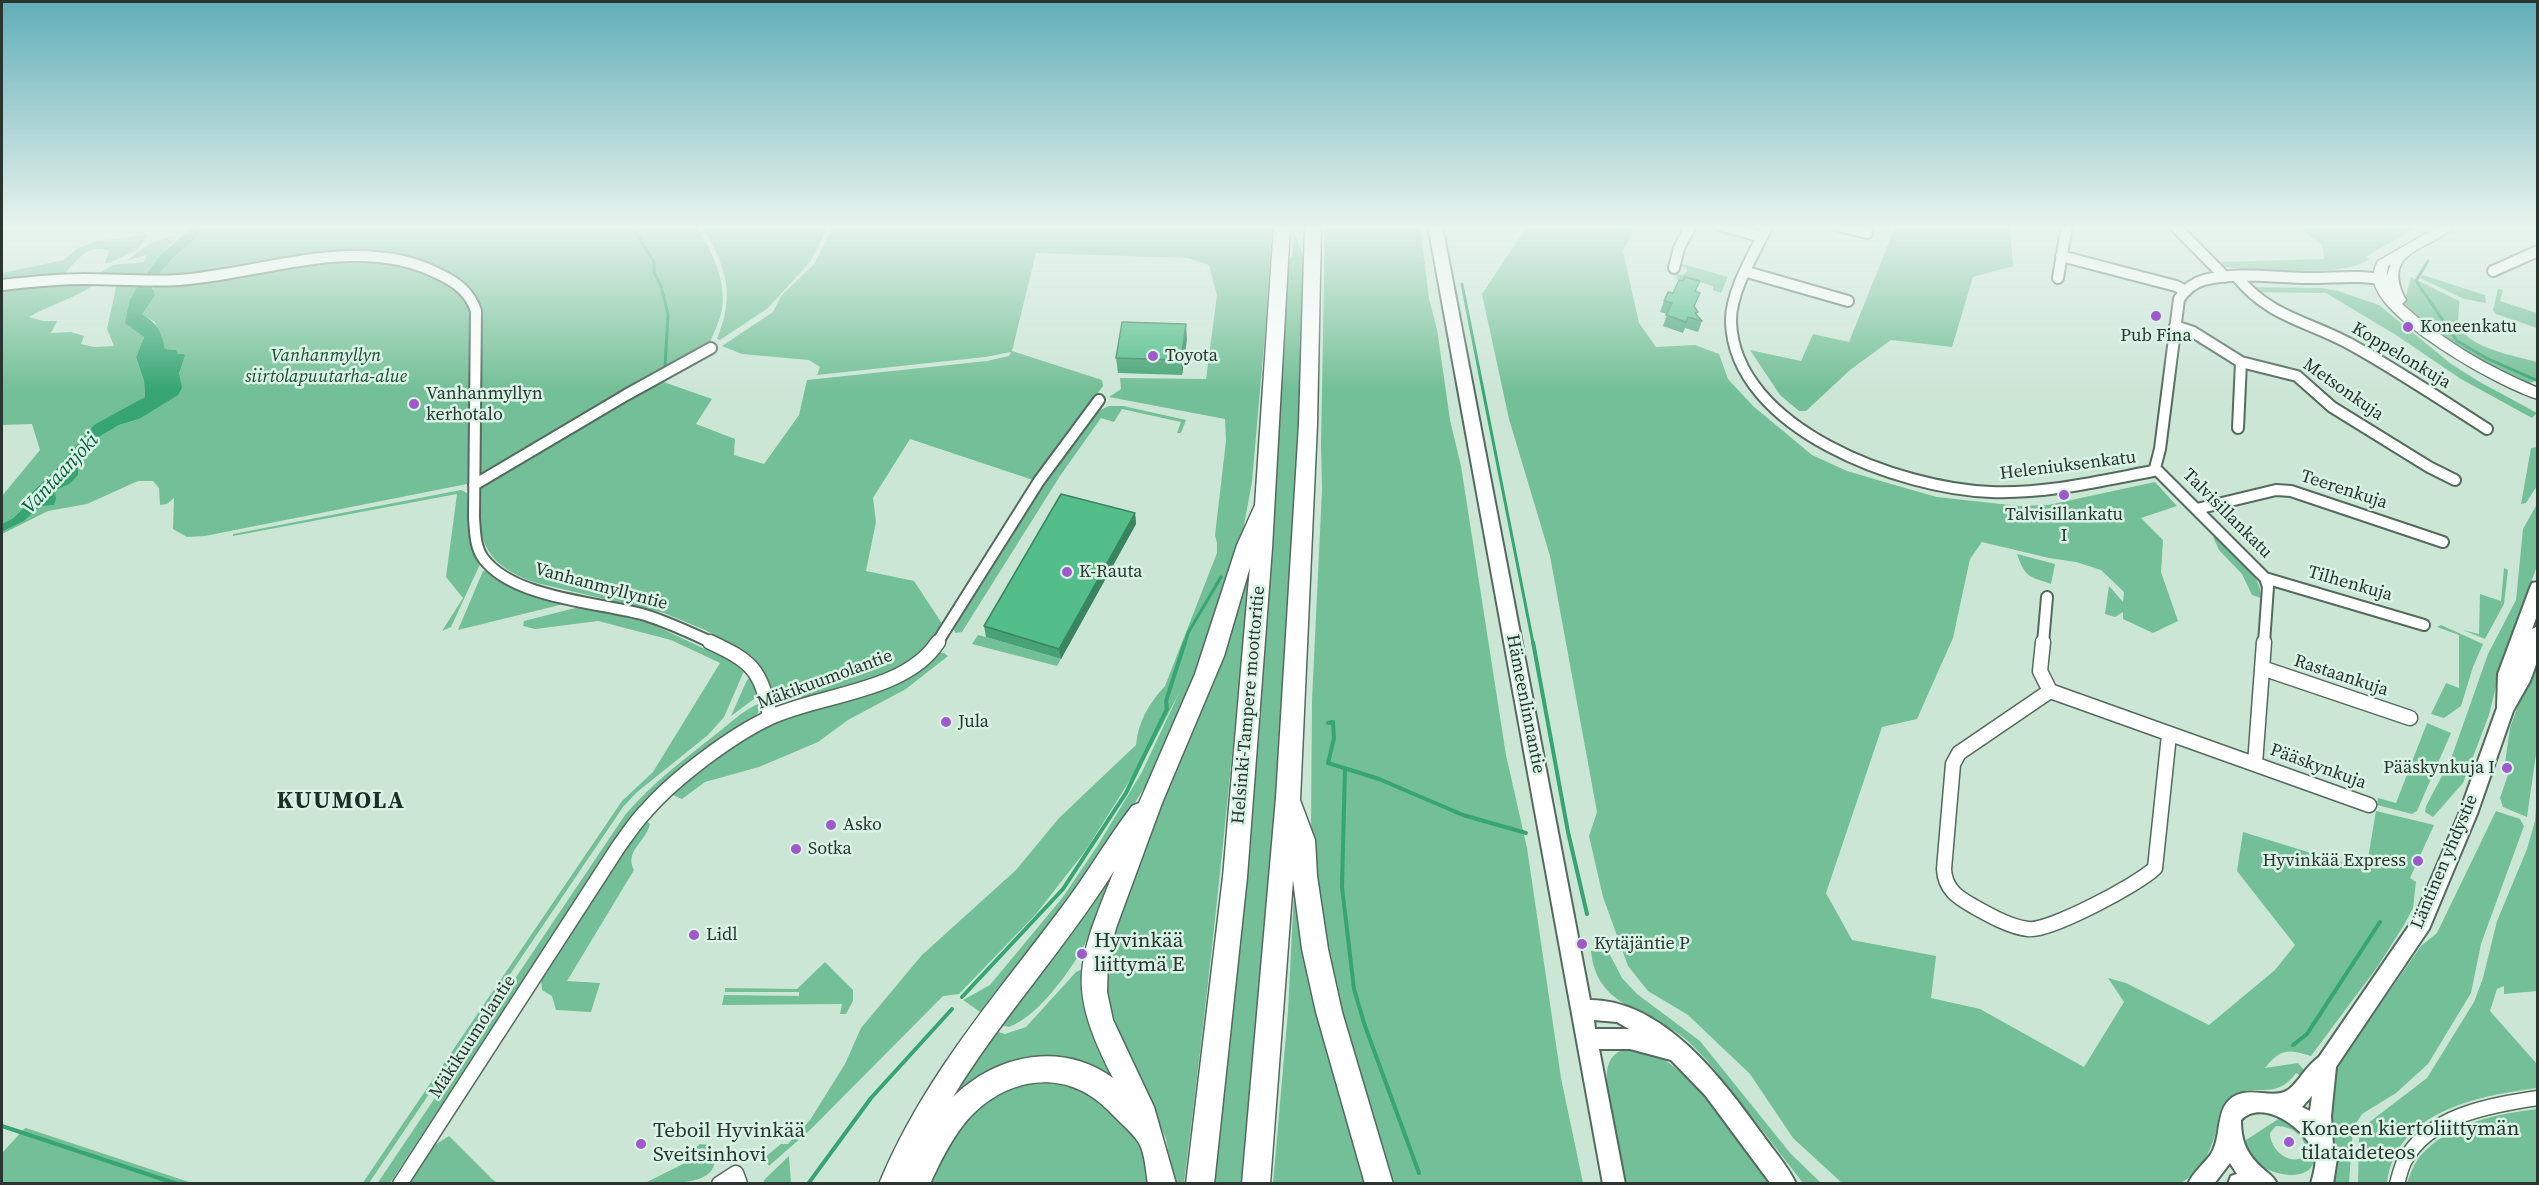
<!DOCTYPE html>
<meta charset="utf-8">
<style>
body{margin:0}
#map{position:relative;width:2539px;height:1185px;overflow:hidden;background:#cce6d6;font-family:"Source Serif 4",serif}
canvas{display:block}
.frame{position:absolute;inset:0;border:3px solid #2b3530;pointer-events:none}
</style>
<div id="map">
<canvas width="2539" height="1185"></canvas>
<div class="frame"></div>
</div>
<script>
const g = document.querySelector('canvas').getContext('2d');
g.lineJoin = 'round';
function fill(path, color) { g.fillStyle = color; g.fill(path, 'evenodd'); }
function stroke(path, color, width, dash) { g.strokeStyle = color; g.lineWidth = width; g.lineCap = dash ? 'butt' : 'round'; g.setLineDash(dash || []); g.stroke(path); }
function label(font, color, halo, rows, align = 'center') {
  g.font = font + ' "Source Serif 4",serif'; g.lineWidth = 5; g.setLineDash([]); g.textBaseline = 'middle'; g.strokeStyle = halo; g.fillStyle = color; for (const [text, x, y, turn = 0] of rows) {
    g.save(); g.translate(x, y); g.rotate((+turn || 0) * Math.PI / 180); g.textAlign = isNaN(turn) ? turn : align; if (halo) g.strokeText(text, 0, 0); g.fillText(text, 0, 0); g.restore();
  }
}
fill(new Path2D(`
 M206 225H695C711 249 729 284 721 314 718 324 713 335 709 345L486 476 467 484 205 536 187 537 173 529 174 498 167 504 160 505 159 488 153 481H138L87 504 48 511 2 534V532L24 521 54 491 61 487 78 466 87 449 99 437 119 425 139 419 179 374 185 356 177 354 176 350 165 349 155 322 142 314C153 296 153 277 168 260 180 247 195 239 206 225Z
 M701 225H796L827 228 810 262 768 308 720 340 717 339C736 292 726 267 701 225Z
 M834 225H1079L1090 228 1093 225H1272L1266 322 1252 482 1238 557 1217 629 1152 775 1107 848 986 1016 963 1000 990 985 1063 897 1098 845 1142 772 1180 691 1152 745 1086 850 1036 914 959 994 943 996 811 1129 769 1166 764 1158 781 1144H788L810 1120 845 1064 861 1028 922 955 1016 870 1059 818 1136 745C1138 722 1149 703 1165 686L1217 553V543L1215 535 1226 441 1225 419 1109 397 1121 389 1120 378 1206 379 1217 295 1209 265 1188 258 1036 253 1012 351 1102 380 1103 386 1033 480 910 439 873 498 876 522 866 571 914 581 943 625C910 679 861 683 804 700L801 695 789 688 772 692 767 679 752 656 705 630 664 613 537 583C500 571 479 553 479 512 479 502 478 492 484 484L658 380 712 399 696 424 735 439 734 455 764 464 799 415 807 380 987 361 1009 356 1011 352 985 357 817 375 820 367 809 360 742 354 722 346 773 312 781 296 814 264Z
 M1325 225H1420L1429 299 1437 329 1450 420 1461 466 1506 755 1527 848 1561 1078 1583 1183H1390L1334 990 1315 882 1311 823 1312 700 1322 490 1321 445Z
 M1528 225H1635L1623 251 1639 323 1656 347 1695 345 1719 354 1728 379 1753 406 1812 455 1847 471 1898 486 1937 497 2019 506 2048 505 2155 482 2177 506 2141 518 2163 540 2161 572 2178 621 2153 633 2123 619V612L2115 617 2105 614 2109 586 2123 602 2124 592 2101 570 2076 562 2049 558 1982 542 1970 559 1953 638 1917 719 1882 727 1826 893 1852 940 1936 956 1931 998 1980 1009 2084 1067 2124 1002 2108 978 2126 983 2209 1025 2275 970 2295 945 2237 871 2243 832 2366 870 2376 811 2434 825 2410 878 2416 882 2413 908 2404 925 2378 966 2311 1056C2288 1049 2281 1048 2265 1068L2298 1063 2304 1070 2301 1076 2296 1073C2273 1105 2250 1077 2226 1101 2219 1108 2219 1118 2217 1127 2212 1150 2201 1173 2179 1184L1842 1183 1793 1138 1750 1074 1688 1015 1648 991 1628 966 1603 897 1589 836 1597 812 1550 556 1509 419 1482 294Z
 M1896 225H2010L2013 266 1973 277 1952 347 1891 340 1850 370 1806 411H1799L1780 395 1750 350 1801 361 1813 334 1849 342Z
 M2296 225H2416L2417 227 2365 257 2371 259C2362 263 2354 267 2344 268 2325 272 2226 274 2215 262L2324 259 2322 245Z
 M1295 233 1306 263 1297 498 1278 806 1244 1183 1211 1184 1233 1004 1258 733 1275 497 1287 266 1292 256Z
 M148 234 137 250 109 263H105L109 251C90 242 75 261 64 275L2 283V273L64 260 78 248 94 242Z
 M174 236 177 238 160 255 146 274H98L113 265 144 262 147 255 126 261 150 243Z
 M1679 263 1728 277 1721 293 1713 290V286L1685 278 1683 282 1677 280 1676 274 1683 275 1688 270Z
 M2423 275 2485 295 2486 303 2464 299 2420 278Z
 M2411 277 2459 301C2460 308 2457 317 2459 324 2466 348 2516 356 2537 362V379L2528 385C2486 364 2425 340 2401 298L2406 296Z
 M98 281C88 293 45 307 29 317L43 321H57L51 333 71 332 84 336 81 344 94 347 114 346 107 329 117 283 140 282 130 299 144 337 136 357 144 381 145 397C103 422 67 458 32 492L31 501 13 518 2 524V496L40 450 32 424 2 425V288Z
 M2248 287 2322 288 2338 291 2379 305 2450 363 2478 381 2537 413 2532 418 2461 379 2396 335 2326 293 2255 292Z
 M2498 289 2503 290 2500 301 2537 313V328L2496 314 2493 310Z
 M1109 406H1123L1186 420 1181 433H1177L1181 422 1122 409 1114 422 1101 418 1060 476 962 632 955 633 954 629 1045 480 1096 412Z
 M2537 447V486L2526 503 2521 504 2531 448Z
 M461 490 467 493 470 538 481 562 451 627 442 631 463 598 446 577 457 494 233 536V534Z
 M2537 504V566L2502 662 2489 715 2463 783 2433 817 2425 812 2426 806 2451 759 2488 654 2516 600 2523 529Z
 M2213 537H2217C2234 554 2261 572 2261 598L2252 595 2242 574 2219 550Z
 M2017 554 2055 564 2051 584C2028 576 2025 577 2017 554Z
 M2504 568 2508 570 2504 604 2485 639 2463 630 2479 634 2480 594 2501 601Z
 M488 570C510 590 540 595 568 603L458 630 483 571Z
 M1249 572C1231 776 1210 980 1184 1183L1174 1184 1166 1139 1106 1012 1103 963 1246 573Z
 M583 606 652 624 730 661 744 671 724 717 708 735 636 793 623 807 369 1183 362 1184 622 801 653 772 720 663 671 640 598 621 535 629 523 626 524 621Z
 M2441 625 2483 644 2473 667 2461 706 2444 718 2431 714 2446 683 2459 688V635L2437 627Z
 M978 635 986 637 1061 659 1057 666 972 644Z
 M940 653H944L948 656 906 689 848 720 818 742 759 767 705 782 682 799 673 795 674 791 751 732Z
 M2537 666V747L2527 817 2503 807 2500 798 2511 766 2505 763 2510 728 2531 669Z
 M751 677 758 696 731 716 747 680Z
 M760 703 758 713 750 721 655 793 631 818 390 1183 377 1184 625 815C651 784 683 760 715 735 729 724 743 710 760 703Z
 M2427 723 2451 733 2417 811 2412 814 2377 805 2378 798 2396 803Z
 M2537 795V991L2504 994V986L2497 989 2490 1011 2537 1064V1088C2478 1096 2396 1111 2387 1183H2358L2359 1139 2363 1127 2427 1078 2474 1002 2483 978 2497 921 2527 849 2535 821Z
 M2496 811 2520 819 2524 826 2481 944 2471 993 2428 1064 2396 1093 2362 1114 2353 1128 2349 1183 2333 1184 2336 1165 2329 1132 2334 1071 2421 946 2437 933Z
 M647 821 650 824C646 842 624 851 634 870L567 981 600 983 591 1012 556 1010 552 996 542 990 541 978 642 824Z
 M1123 848 1092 932 1082 949 1078 948 1076 954 1079 955C1063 980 1037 1016 1009 1027L996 1024Z
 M1295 872 1373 1183 1273 1184 1288 1011Z
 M1603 946 1608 951 1622 978 1637 994 1700 1041 1791 1154 1821 1183H1803C1781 1155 1760 1127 1738 1099 1720 1077 1703 1052 1679 1034 1642 1008 1596 1005 1591 951Z
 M825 962 853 990V1001L846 1014H840L842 1004 722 1005 724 995 799 996V992H725V988L797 989Z
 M1084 968 1121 1084 1026 1059 905 1174 992 1030 1005 1034 1026 1027 1076 972Z
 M1627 1048C1636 1050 1647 1051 1655 1055 1695 1072 1743 1148 1770 1183H1626C1622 1161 1602 1084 1608 1066 1611 1056 1617 1051 1627 1048Z
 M1076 1077 1130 1125 1142 1152 1151 1184H927L948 1135 1005 1084Z
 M2537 1109V1183H2407C2411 1172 2415 1160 2425 1151 2454 1122 2499 1114 2537 1109Z
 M2283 1116C2292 1121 2297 1126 2303 1135 2336 1178 2285 1185 2255 1162 2250 1157 2247 1149 2243 1142ZM2276 1126C2293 1126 2309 1138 2305 1156 2289 1167 2270 1149 2270 1133Z
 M25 1128H26L192 1183H2V1153Z
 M449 1136 492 1179 497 1183 408 1184 430 1148Z
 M700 1144 709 1145C732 1185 676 1184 645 1183L693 1159 696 1147Z
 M789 1156 791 1183H763L765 1179Z`), '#73bf97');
fill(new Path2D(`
 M195 225H206C191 246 172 254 157 277H144L160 255Z
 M140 282H153L152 288 155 295 142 314C158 324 161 331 165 349L176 350 178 354H184L185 356 179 374 182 388 178 395 139 419 119 425 99 437 87 449 78 466V475L69 484 54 491 56 498 54 505 40 506 24 521 2 532V524L13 518 31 501 32 492 59 466 94 425 145 397 144 381 136 357 144 337 125 323 130 299Z`), '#36a573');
stroke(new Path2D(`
 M631 225 654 262V272L661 286 668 314 665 368
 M2428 261 2416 281 2457 341 2486 358 2538 381
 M1462 284 1533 643
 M1185 643 1188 633 1221 577`), '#36a573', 3);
stroke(new Path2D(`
 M1533 642 1568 832 1587 914
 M1328 723 1333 722 1334 738 1328 763 1379 779 1463 815 1526 833
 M1345 768 1342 887 1354 989 1365 1026 1419 1173
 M962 997 1063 889 1126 793 1167 709 1166 701 1185 642
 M2293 1045 2307 1034 2380 922
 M2 1126 177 1184
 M808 1184 871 1098 952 1009`), '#36a573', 4);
const minorFar1 = new Path2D(`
 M1719 225 1762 237
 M1768 225C1755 252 1730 292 1731 322 1735 430 1902 489 1991 492 2046 494 2100 481 2153 471L2155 468
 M1836 225 1867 233
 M2174 225 2225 277
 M2061 256 2176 286 2186 291
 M1674 268 1679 248 1691 225
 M2493 271 2538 251
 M1747 272 1848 301
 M2237 277C2269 317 2308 321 2350 344 2397 370 2442 400 2487 429
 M2058 278 2067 225
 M2 285C29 282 56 279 84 279 115 279 147 282 179 280 263 274 359 233 439 274 456 282 470 292 476 311L474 518C475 531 475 547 483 558 513 599 599 602 645 615 668 622 691 633 713 643
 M2175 326 2193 332 2241 362 2297 376 2332 407 2429 467 2455 480
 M2238 428 2241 362
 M2155 468 2160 449 2179 299C2185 290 2193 283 2204 280 2239 271 2275 278 2310 278 2337 278 2362 274 2388 281
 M2155 468 2265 578 2268 587 2264 643
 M474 485 626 395 711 348
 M2197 509 2276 490 2291 491 2443 542
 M2265 578 2424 625
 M937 643 1039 481 1099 400
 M2043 643 2047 597`);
const minor = new Path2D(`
 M710 642C753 662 761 670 770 717
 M2043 642 2040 671 2050 691
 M2262 668 2410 718
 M2050 691 1959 753 1953 764 1944 869C1945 889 1957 897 1973 906 1989 915 2010 927 2028 929 2049 932 2139 884 2155 868L2169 735
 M2050 691 2369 805
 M2255 764 2264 642
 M400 1184 619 846C628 834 636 821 647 810 675 778 732 735 771 717 821 694 906 692 938 642
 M719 1184 736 1173 740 1184
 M2397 1184C2399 1177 2401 1168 2404 1162 2428 1115 2491 1105 2538 1098`);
const tertiary = new Path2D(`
 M2441 225H2456C2431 251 2379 249 2406 300L2402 304C2442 340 2488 367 2538 388V399C2498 387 2392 326 2376 288 2372 279 2373 270 2378 261ZM2391 264 2386 278 2388 266Z`);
const secondary = new Path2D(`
 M1428 225H1442L1590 1000C1664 1000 1723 1080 1762 1134 1773 1150 1788 1166 1796 1184H1771L1705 1095 1671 1060 1630 1049H1599L1625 1184H1603ZM1594 1020 1617 1022 1629 1029H1595Z
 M2538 582V613L2532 629 2538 626V659L2530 681 2513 711 2477 814 2429 929 2336 1067 2331 1116 2333 1146 2337 1158 2333 1184H2311C2313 1175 2317 1164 2315 1155 2308 1130 2263 1097 2241 1120 2241 1140 2246 1153 2261 1167 2267 1173 2273 1175 2277 1184H2228L2231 1176 2237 1174 2230 1163 2214 1184H2188C2193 1172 2203 1165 2211 1154 2224 1134 2212 1100 2243 1093 2257 1090 2276 1098 2288 1090 2299 1082 2305 1067 2319 1057L2415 917 2459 814 2497 708 2498 674 2530 588 2532 583ZM2312 1096 2310 1111 2302 1107Z`);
const motorway = new Path2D(`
 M1274 225H1290L1272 548 1247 877 1214 1184H1186L1223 877 1250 567 1224 656 1162 803 1116 928 1108 959 1107 992 1113 1020 1154 1107 1176 1184H1148C1146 1172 1145 1153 1139 1143 1132 1132 1117 1120 1108 1110 1064 1065 1001 1078 964 1124 950 1142 940 1162 930 1184H879C924 1076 993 999 1062 907 1087 874 1107 839 1132 806L1139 803 1195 674 1237 545 1255 505ZM1114 871C1077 963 1066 986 1113 1078 1062 1041 997 1054 953 1097 1001 1018 1065 949 1114 871Z
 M1305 225H1321L1317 424 1300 800 1315 840 1317 876 1328 949 1342 1012 1393 1184H1365L1316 1012 1302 949 1293 880 1270 1184H1242L1276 798 1299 424Z`);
stroke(minorFar1, '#536a5d', 14);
stroke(minor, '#536a5d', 17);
stroke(tertiary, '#536a5d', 3);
stroke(secondary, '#536a5d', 4);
stroke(motorway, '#536a5d', 3);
stroke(minorFar1, '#fff', 10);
stroke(minor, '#fff', 14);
fill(tertiary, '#fff');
fill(secondary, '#fff');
fill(motorway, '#fff');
fill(new Path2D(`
 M1696 292 1695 307 1697 316 1702 321 1698 332 1685 328 1683 333 1663 326 1667 314 1660 312 1664 301Z
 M1187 339 1182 375 1118 373 1116 358Z
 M1135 513 1136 524 1061 659 986 637 984 626Z`), '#47a377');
fill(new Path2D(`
 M1186 324 1187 339 1182 375 1181 360Z
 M1135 513 1136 524 1061 659 1059 649Z`), '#3a8561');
const building = new Path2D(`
 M1685 277 1700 281 1695 291 1700 293 1694 306 1698 312 1695 313 1702 321 1688 317 1686 322 1666 315 1672 303 1664 301 1668 292 1673 293 1679 280 1683 281Z
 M1122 322 1186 324 1181 360 1116 358Z
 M1061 494 1135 513 1059 649 984 626Z`);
fill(building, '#53be8a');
stroke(building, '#3a8561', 1.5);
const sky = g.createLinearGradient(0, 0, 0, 391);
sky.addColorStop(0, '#61aeb9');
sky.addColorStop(0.58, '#e8f4ed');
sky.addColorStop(1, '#e8f4ed00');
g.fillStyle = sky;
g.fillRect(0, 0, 2539, 391);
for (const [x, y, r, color] of [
 [2156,316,6,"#9f59cd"],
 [2408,327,6,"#9f59cd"],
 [1153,356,6,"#9f59cd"],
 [414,404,6,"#9f59cd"],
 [2064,495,6,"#9f59cd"],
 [1067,572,6,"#9f59cd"],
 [946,722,6,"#9f59cd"],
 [2507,768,6,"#9f59cd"],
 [831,825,6,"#9f59cd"],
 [796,849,6,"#9f59cd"],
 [2418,861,6,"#9f59cd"],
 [694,935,6,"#9f59cd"],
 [1582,944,6,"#9f59cd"],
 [1082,954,6,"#9f59cd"],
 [2289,1142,6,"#9f59cd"],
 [641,1144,6,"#9f59cd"]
]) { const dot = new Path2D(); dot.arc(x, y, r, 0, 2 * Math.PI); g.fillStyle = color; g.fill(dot); stroke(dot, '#d9f3e4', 2); }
label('18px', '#2b3530', '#d9f3e4', [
 ["Koneenkatu",2420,327],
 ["Pub Fina",2156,336,"center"],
 ["Toyota",1165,356],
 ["Vanhanmyllyn",426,394],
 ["kerhotalo",426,415],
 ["Talvisillankatu",2064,515,"center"],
 ["I",2064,536,"center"],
 ["K-Rauta",1079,572],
 ["Jula",958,722],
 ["Pääskynkuja I",2495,768,"right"],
 ["Asko",843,825],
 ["Sotka",808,849],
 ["Hyvinkää Express",2406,861,"right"],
 ["Lidl",706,935],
 ["Kytäjäntie P",1594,944]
], 'left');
label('italic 18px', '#1d4934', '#d9f3e4', [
 ["Vanhanmyllyn",326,356],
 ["siirtolapuutarha-alue",326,377]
]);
label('18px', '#2b3530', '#d9f3e4', [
 ["Koppelonkuja",2401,356,31],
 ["Metsonkuja",2343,390,35],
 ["Heleniuksenkatu",2068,466,-7],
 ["Teerenkuja",2344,490,18],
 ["Talvisillankatu",2227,514,45],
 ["Tilhenkuja",2350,584,16],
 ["Vanhanmyllyntie",601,587,15],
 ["Rastaankuja",2341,676,18],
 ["Mäkikuumolantie",825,680,-20],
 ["Hämeenlinnantie",1525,704,79],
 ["Helsinki-Tampere moottoritie",1249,705,-85],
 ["Pääskynkuja",2318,767,20],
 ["Läntinen yhdystie",2445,862,-67],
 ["Mäkikuumolantie",473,1037,-57]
]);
label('italic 20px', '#065d3c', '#d9f3e4', [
 ["Vantaanjoki",61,474,-47]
]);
label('21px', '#2b3530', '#d9f3e4', [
 ["Hyvinkää",1094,942],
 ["liittymä E",1094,966],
 ["Koneen kiertoliittymän",2301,1130],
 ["tilataideteos",2301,1154],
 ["Teboil Hyvinkää",653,1132],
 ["Sveitsinhovi",653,1156]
], 'left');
g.letterSpacing = '1.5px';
label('bold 24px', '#1c3126', '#d9f3e4', [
 ["KUUMOLA",341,802]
]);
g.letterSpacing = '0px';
</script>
